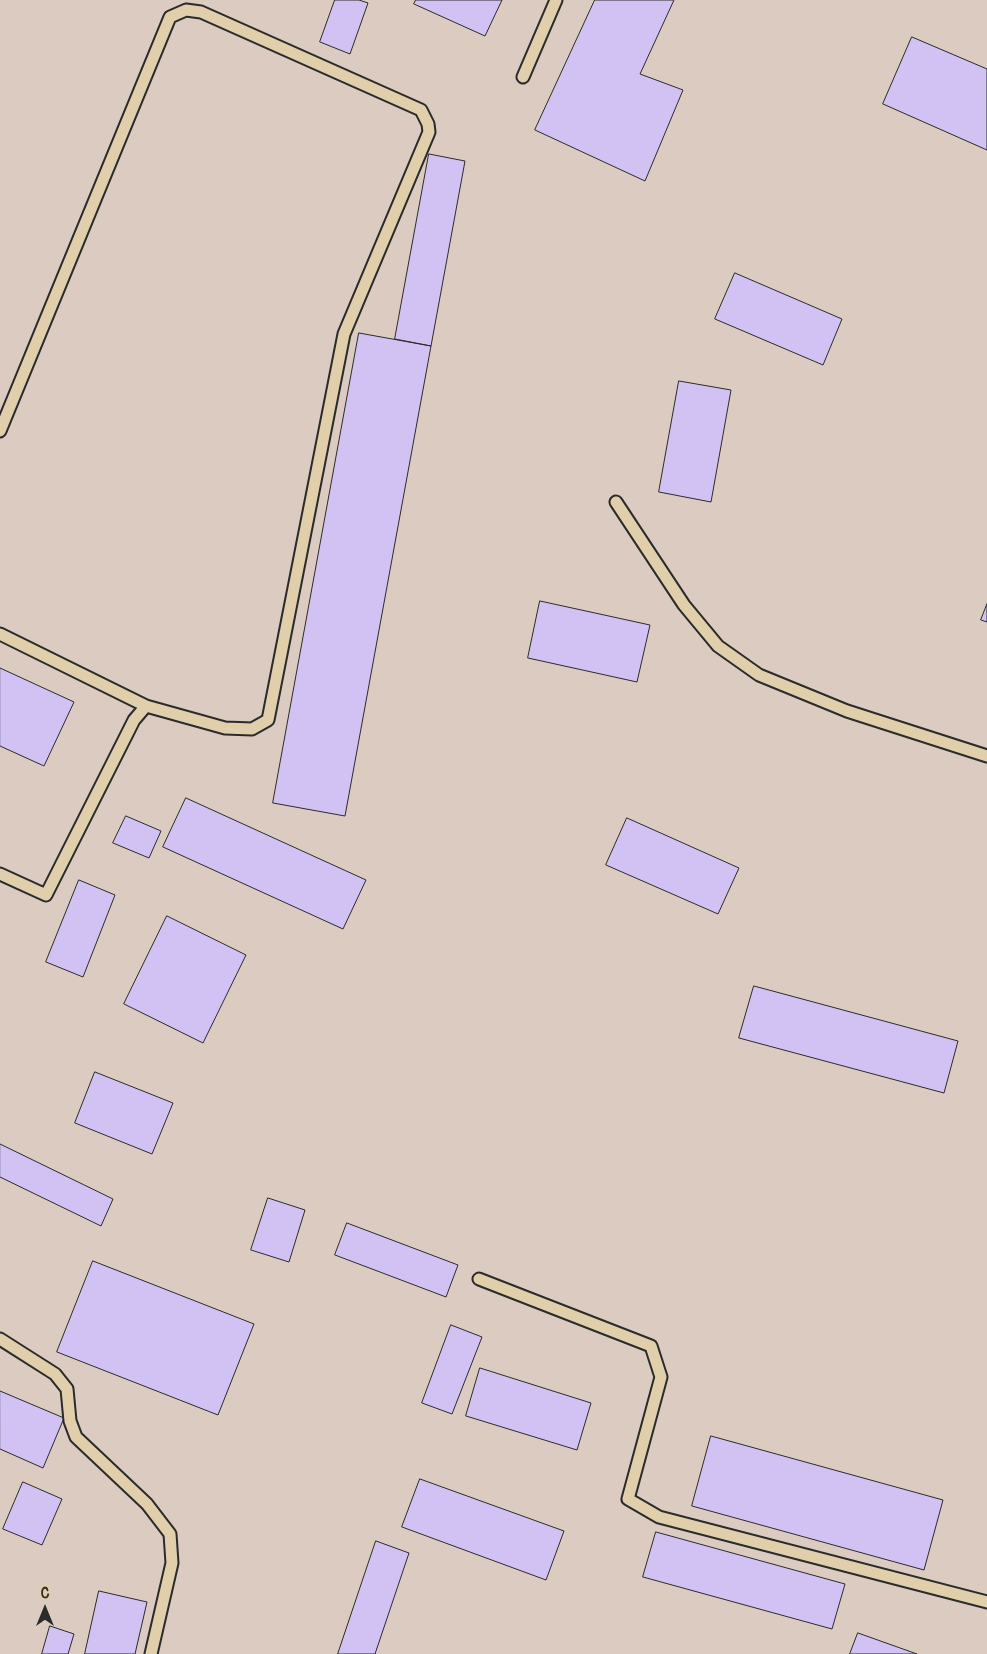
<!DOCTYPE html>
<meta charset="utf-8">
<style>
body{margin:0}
#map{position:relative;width:987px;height:1654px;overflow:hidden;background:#dccbc1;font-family:Pangolin,sans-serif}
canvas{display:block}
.north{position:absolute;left:20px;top:1584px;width:50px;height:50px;-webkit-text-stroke:4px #e1cfac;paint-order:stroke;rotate:0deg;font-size:14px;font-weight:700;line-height:20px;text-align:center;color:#2b2b2b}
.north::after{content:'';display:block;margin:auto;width:18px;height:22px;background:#2b2b2b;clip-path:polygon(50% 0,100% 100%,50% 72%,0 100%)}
</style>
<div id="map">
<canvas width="987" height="1654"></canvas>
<div class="north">С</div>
</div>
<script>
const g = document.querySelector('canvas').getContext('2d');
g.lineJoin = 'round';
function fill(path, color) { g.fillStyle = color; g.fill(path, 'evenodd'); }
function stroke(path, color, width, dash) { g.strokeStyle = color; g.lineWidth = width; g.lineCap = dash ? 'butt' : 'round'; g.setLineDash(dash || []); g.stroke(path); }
const building = new Path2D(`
 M335 0H359L368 3 350 54 320 42Z
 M416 0H502L485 36 414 4Z
 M595 0H674L640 74 683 90 645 181 535 130Z
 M912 37 987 69V150L883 104Z
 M429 154 465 161 431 346 395 339Z
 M735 273 842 319 823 365 715 319Z
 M359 333 431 346 345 816 273 803Z
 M679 381 731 390 711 502 659 492Z
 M540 601 650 625 637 682 528 658Z
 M987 604V622L981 620Z
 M0 668 74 702 44 766 0 746Z
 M186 798 366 880 343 929 163 847Z
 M126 816 161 831 149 858 113 843Z
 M627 818 739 868 718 914 606 865Z
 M79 880 115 895 83 977 46 962Z
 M167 916 246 955 203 1043 124 1004Z
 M754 986 958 1041 944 1093 739 1038Z
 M95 1072 173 1103 152 1154 75 1123Z
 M0 1144 113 1199 101 1226 0 1177Z
 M268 1198 305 1210 289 1262 251 1250Z
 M347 1223 458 1265 446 1297 335 1255Z
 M93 1261 254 1324 218 1415 57 1352Z
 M451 1325 482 1337 452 1414 422 1403Z
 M480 1368 591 1403 577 1450 466 1416Z
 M0 1391 64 1418 43 1468 0 1449Z
 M711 1436 943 1500 924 1570 692 1506Z
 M420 1479 564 1531 546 1580 402 1527Z
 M23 1482 62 1499 42 1545 3 1529Z
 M656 1532 845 1584 832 1629 643 1577Z
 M376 1541 409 1553 375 1654H338Z
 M99 1591 147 1602 135 1654H85Z
 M50 1626 74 1634 68 1654H42Z
 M858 1633 917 1654H850Z`);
fill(building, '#d1c2f3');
stroke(building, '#2b2b2b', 1);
const service = new Path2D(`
 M523 77 556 0
 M0 431 170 17 186 10 201 12 421 110 428 124 429 132 344 334 268 720 252 729 225 728 146 706 134 720 46 895 0 874
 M616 502 684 605 718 646 759 675 847 711 987 756
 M0 634 146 706
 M479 1279 651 1346 661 1377 628 1499 659 1517 987 1602
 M0 1339 55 1374 67 1389 70 1421 76 1437 147 1504 170 1534 172 1563 151 1654`);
stroke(service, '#2b2b2b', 15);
stroke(service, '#e1cfac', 11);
</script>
